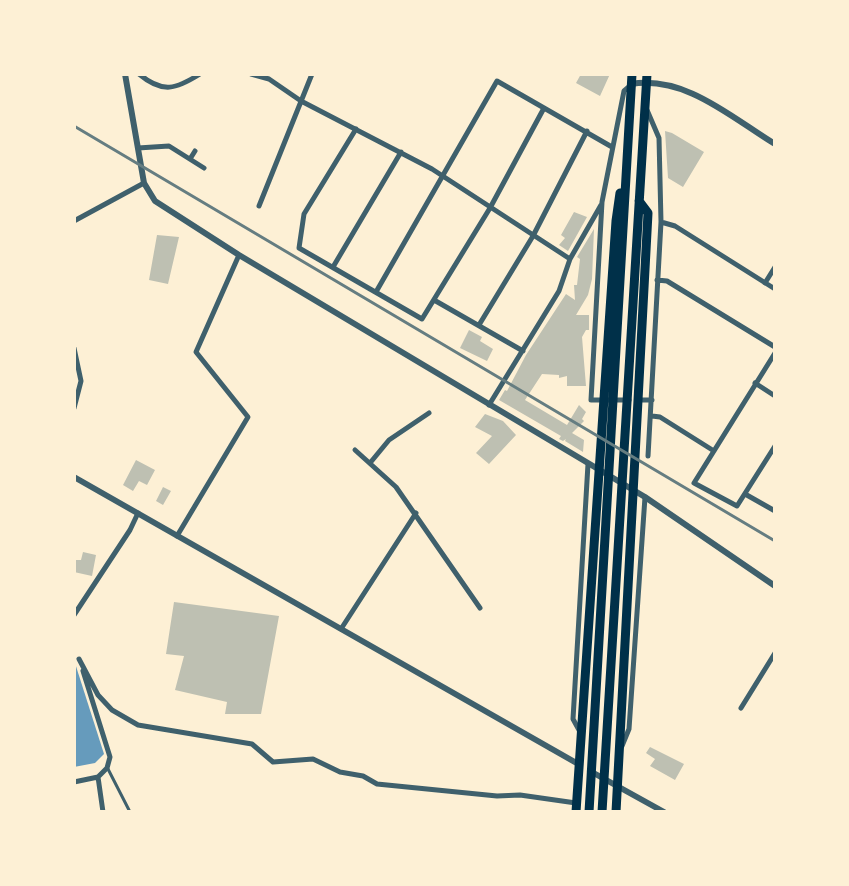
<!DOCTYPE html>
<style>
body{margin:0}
#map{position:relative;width:849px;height:886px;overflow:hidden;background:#fdf0d5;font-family:"Nunito Sans",sans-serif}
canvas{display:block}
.frame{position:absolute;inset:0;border:76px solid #fdf0d5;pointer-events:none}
</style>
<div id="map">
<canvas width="849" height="886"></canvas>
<div class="frame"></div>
</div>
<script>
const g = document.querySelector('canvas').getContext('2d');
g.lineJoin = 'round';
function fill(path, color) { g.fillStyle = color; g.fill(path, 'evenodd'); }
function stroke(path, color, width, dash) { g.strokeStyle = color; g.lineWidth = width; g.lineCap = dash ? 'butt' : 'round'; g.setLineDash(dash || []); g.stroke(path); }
fill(new Path2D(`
 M74 660 104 754 95 763 74 767Z`), '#669bbc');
fill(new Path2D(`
 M581 74H610L600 96 576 83Z
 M665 131 672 133 704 152 683 187 668 178Z
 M574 212 587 217 568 251 559 245 565 238 561 235Z
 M594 229 592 279 588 295 576 315H589V330H586L582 337 586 386H567V376L559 378V375L542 374 525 400 567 425 579 405 586 412 582 419 584 421 572 433 584 440 583 452 565 441 566 439 563 441 559 439 561 436 499 400 505 390 507 391 526 355 566 294 575 300 574 285H577L580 259 577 257Z
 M157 235 179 237 168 284 149 280Z
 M469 330 482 337 480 341 493 349 487 361 460 348Z
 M485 414 503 421 516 435 489 464 476 453 492 436 475 427Z
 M136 460 155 470 147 485 139 481 133 491 123 485Z
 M163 487 171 491 163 505 156 501Z
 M83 552 96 555 92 576 74 572V560H81Z
 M174 602 279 616 261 714H225L227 702 175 690 184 656 166 654Z
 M650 747 684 764 675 780 650 766 655 759 646 753Z`), '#bec0b2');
stroke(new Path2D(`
 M108 769 130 812`), '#3f606c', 3);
stroke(new Path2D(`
 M139 74C163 94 176 89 200 74
 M251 74 269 79 301 101 432 169 570 259
 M647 110 659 138 661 222 648 456
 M356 129 304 214 299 248 422 319 490 208 544 108
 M138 148 169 146 204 168
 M190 159 195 151
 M259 206 312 74
 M74 221 144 183
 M661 222 675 226 775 289
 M333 267 401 152
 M657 280 667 281 775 347
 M765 283 775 267
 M376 292 497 81 612 147
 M434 300 523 351
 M479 325 533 236 587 131
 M74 348 81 381 74 408
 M775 353 694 483 737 506 775 446
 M755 383 775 396
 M629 400H591L602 202 624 91 631 85
 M639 400H652
 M489 405 559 291 570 259 601 205
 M652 416 660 417 714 451
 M355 450 396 487 480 608
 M370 463 389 440 429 413
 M745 494 775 511
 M177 536 248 417 196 352 239 255
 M74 615 130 530 138 513
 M341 629 416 513
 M79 659 98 695 112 710 138 725 252 744 273 762 313 759 340 772 363 776 377 784 497 796 520 795 576 803
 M83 671 110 757 107 768 98 777 103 812
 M741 708 775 653
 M579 730 573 719 588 464
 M622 746 629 729 645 497
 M74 782 98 777`), '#3f606c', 5);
stroke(new Path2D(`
 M125 74 144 183 155 201 239 255 645 497 775 586
 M631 84C685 75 732 118 775 144
 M74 477 580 765
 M590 771 664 812`), '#3f606c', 6);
stroke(new Path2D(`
 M576 812 616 221 620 193
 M589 812 632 74
 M602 812 647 74
 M616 812 648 213 639 201`), '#003049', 9);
stroke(new Path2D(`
 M74 126 775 541`), '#657d81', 3);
</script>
